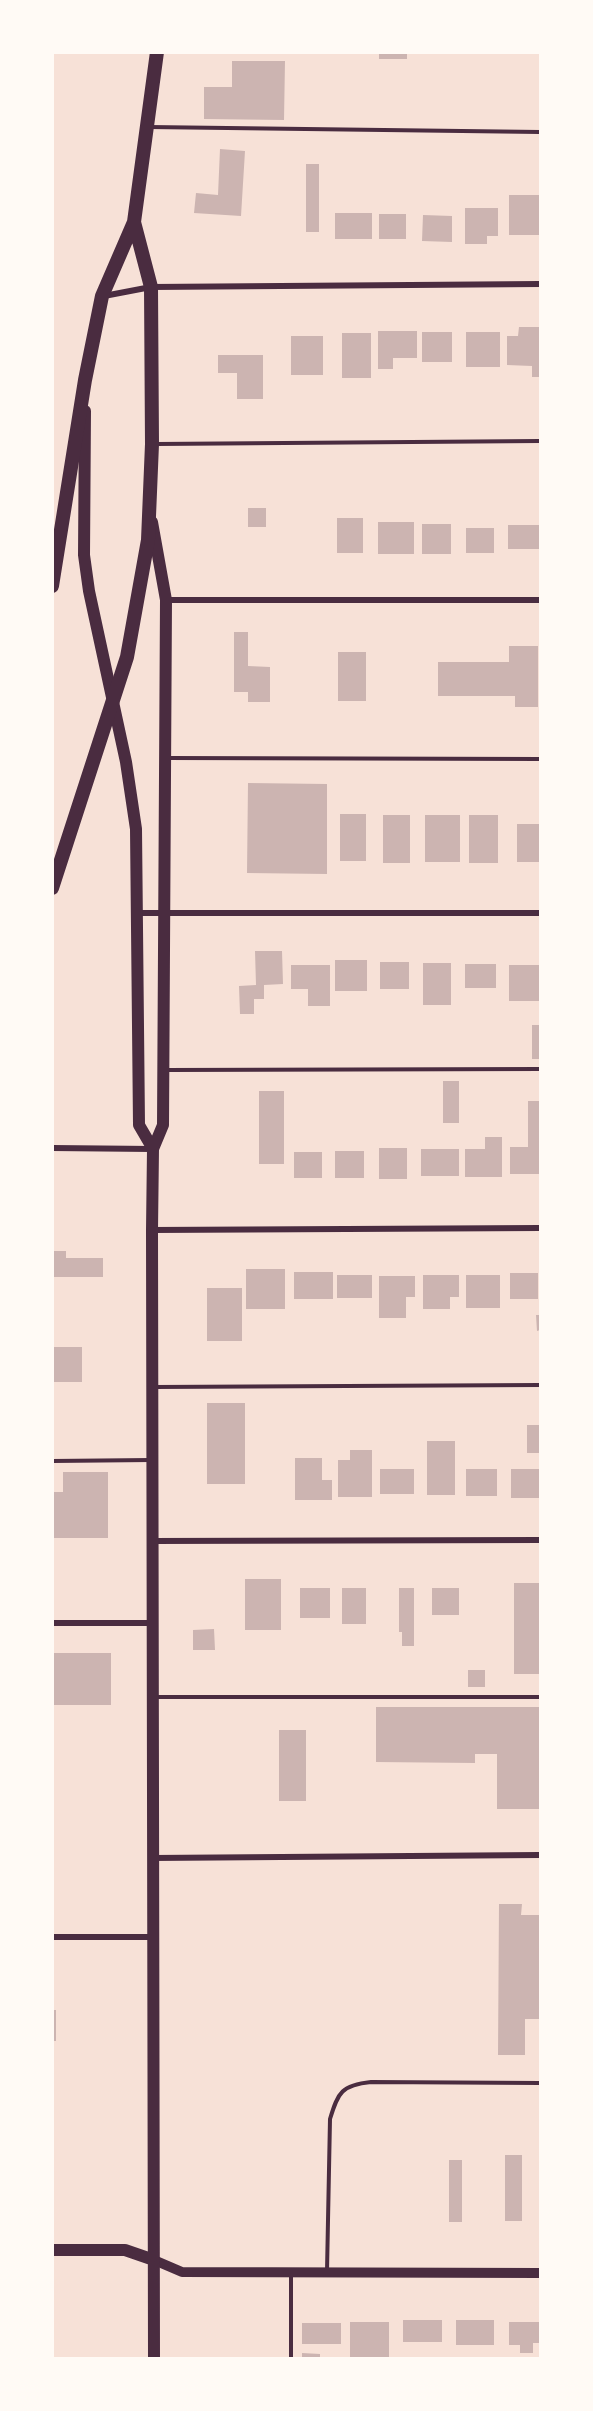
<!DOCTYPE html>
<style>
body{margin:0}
#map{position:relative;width:593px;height:2411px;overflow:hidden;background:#f7e1d7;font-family:Jost,sans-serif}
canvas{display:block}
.frame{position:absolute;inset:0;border:54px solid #fffaf5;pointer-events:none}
</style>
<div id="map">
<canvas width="593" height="2411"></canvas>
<div class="frame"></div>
</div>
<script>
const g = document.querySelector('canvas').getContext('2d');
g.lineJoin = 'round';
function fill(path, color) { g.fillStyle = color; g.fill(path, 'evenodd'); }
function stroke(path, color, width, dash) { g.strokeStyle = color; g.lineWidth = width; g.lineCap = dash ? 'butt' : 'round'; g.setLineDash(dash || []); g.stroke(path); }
fill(new Path2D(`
 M379 52H407V59H379Z
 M232 61H285L284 120 204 119V87H232Z
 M220 149 245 151 241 216 194 213 196 193 218 195Z
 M306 164H319V232H306Z
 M509 195H540V235H509Z
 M465 208H498V236H487V244H465Z
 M335 213H372V239H335Z
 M379 214H406V239H379Z
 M423 215 452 216V242L422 241Z
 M519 327H540V377H532V366L507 365V336H518Z
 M378 331H417V358H393V369H378Z
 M422 332H452V362H422Z
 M466 332H500V367H466Z
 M342 333H371V378H342Z
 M291 336H323V375H291Z
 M218 355H263V399H237V373H218Z
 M248 508H266V527H248Z
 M337 518H363V553H337Z
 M378 522H414V554H378Z
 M422 524H451V554H422Z
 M508 525H540V549H508Z
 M466 528H494V553H466Z
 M234 632H248V666L270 667V702H248V692H234Z
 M509 646H538V707H515V696H438V662H509Z
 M338 652H366V701H338Z
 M248 783 327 784V874L247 873Z
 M340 814H366V861H340Z
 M383 815H410V863H383Z
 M425 815H460V862H425Z
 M469 815H498V863H469Z
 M517 824H540V862H517Z
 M255 951H282L283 984 264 985V999H254V1014H240L239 986 256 985Z
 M335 960H367V991H335Z
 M380 962H409V989H380Z
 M423 963H451V1005H423Z
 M465 964H496V988H465Z
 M291 965H330V1006H308V989H291Z
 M509 965H540V1001H509Z
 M532 1025H540V1059H532Z
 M443 1081H459V1123H443Z
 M259 1091H284V1164H259Z
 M528 1101H540V1174H510V1147H528Z
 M485 1137H502V1177H465V1149H485Z
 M379 1148H407V1179H379Z
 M421 1149H459V1176H421Z
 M335 1151H364V1178H335Z
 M294 1152H322V1178H294Z
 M52 1251H66V1258H103V1277H52Z
 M246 1269H285V1309H246Z
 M294 1272H333V1299H294Z
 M510 1273H538V1299H510Z
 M337 1275H372V1298H337Z
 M423 1275H459V1297H450V1309H423Z
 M466 1275H500V1308H466Z
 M379 1276H415V1297H406V1318H379Z
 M207 1288H242V1341H207Z
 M536 1315H540V1330L537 1331Z
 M52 1347H82V1382H52Z
 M207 1403H245V1484H207Z
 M527 1425H540V1453H527Z
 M427 1441H455V1495H427Z
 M350 1450H372V1497H338V1460H350Z
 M295 1458H322V1480H332V1500H295Z
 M380 1469H414V1494H380Z
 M466 1469H497V1496H466Z
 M511 1469H540V1498H511Z
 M63 1472H108V1538H52V1492H63Z
 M245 1579H281V1630H245Z
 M514 1583H540V1674H514Z
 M300 1588H330V1618H300Z
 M342 1588H366V1624H342Z
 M399 1588H414V1646H402V1632H399Z
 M432 1588H459V1615H432Z
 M214 1629 215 1650H193V1630Z
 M52 1653H111V1705H52Z
 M468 1670H485V1687H468Z
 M376 1707H540V1809H497V1754H475V1763L376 1762Z
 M279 1730H306V1801H279Z
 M499 1904H522L521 1915H540V2019H525V2055H498Z
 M52 2010H56V2041H52Z
 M505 2155H522V2221H505Z
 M449 2160H462V2222H449Z
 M403 2320H442V2342H403Z
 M456 2320H494V2345H456Z
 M350 2322H389V2357H350Z
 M509 2322H540V2343H533V2353H520V2345H509Z
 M302 2323H341V2344H302Z
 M302 2353 320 2354V2358H302Z`), '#ccb4b1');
stroke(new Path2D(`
 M149 127 540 132
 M156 444 540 441
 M167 758 540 759
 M167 1070 540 1069
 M154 1387 540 1385
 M52 1461 151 1460
 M155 1697H540
 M327 2271 330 2119C338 2092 342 2085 371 2082L540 2083
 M291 2273V2358`), '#4a2c40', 4);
stroke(new Path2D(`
 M104 296 151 287 540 284
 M166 600H540
 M139 913H540
 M52 1148 152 1149
 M152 1230 540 1228
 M152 1541 540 1540
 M52 1623H152
 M152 1858 540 1855
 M52 1937H152`), '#4a2c40', 6);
stroke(new Path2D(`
 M154 2260 182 2272 540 2273`), '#4a2c40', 10);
stroke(new Path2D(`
 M85 411 84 555 89 591 126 762 136 829 139 1125 153 1149
 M152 522 166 600 163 1125 153 1149 152 1230 154 2358
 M52 2250H125L154 2260`), '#4a2c40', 12);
stroke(new Path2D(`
 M52 586 85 380 102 296 134 222 157 52
 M52 888 127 657 148 540 152 444 151 287 134 222`), '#4a2c40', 14);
</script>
